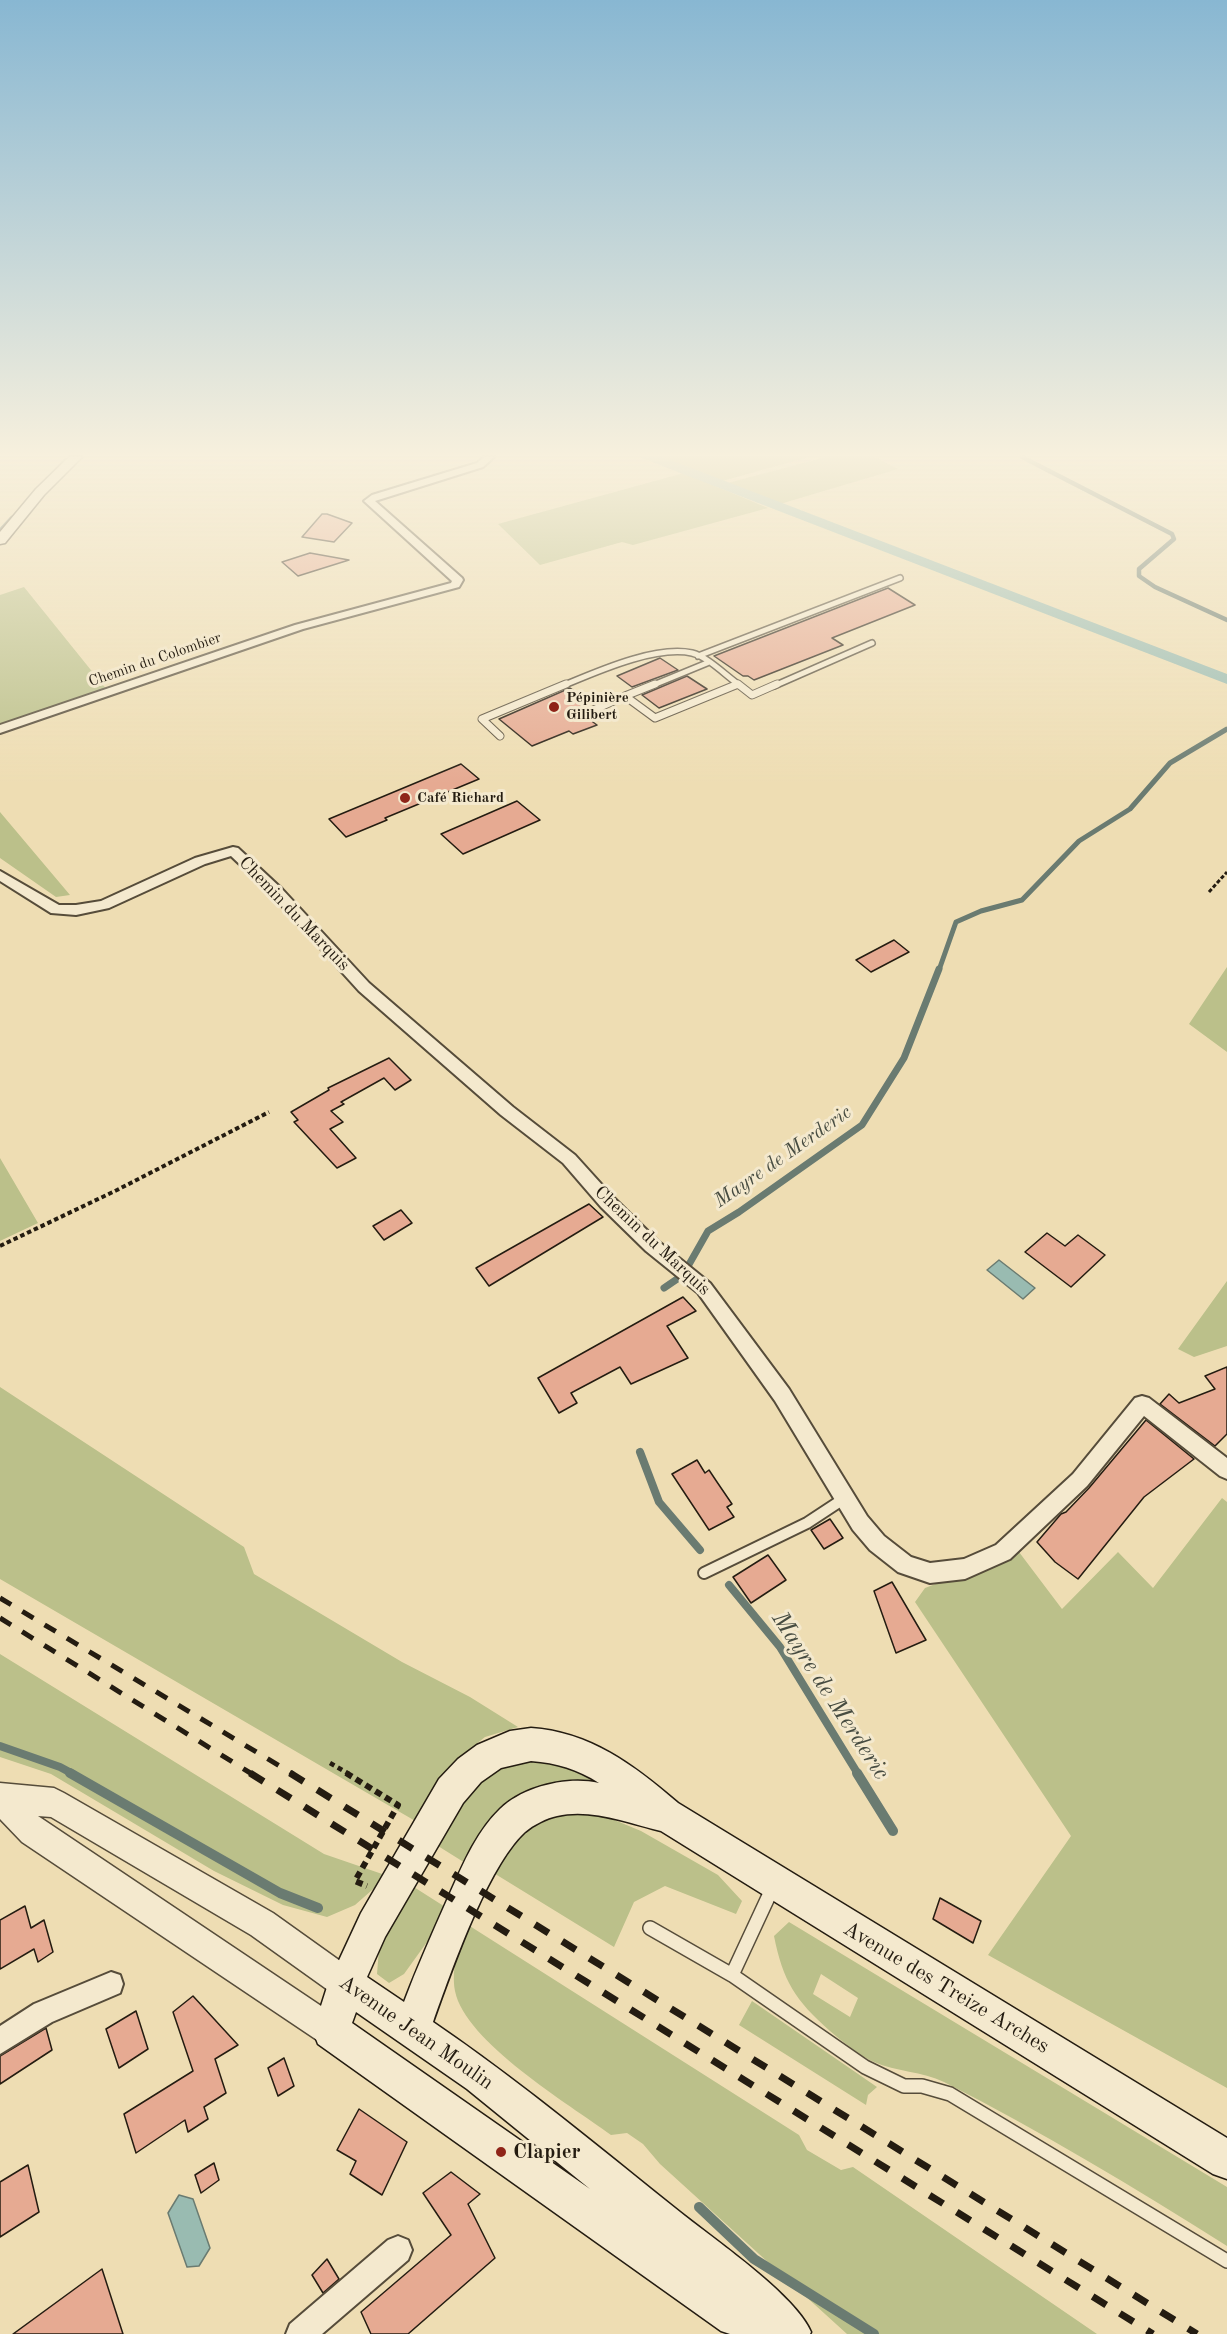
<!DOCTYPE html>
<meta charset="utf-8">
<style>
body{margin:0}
canvas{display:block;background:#eeddb3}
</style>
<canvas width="1227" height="2334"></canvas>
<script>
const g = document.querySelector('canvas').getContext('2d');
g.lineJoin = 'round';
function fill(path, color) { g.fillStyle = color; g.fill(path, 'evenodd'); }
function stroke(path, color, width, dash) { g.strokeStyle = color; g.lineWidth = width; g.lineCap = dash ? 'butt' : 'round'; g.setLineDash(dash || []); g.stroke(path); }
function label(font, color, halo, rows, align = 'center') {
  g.font = font + ' "Old Standard TT",serif'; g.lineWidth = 6; g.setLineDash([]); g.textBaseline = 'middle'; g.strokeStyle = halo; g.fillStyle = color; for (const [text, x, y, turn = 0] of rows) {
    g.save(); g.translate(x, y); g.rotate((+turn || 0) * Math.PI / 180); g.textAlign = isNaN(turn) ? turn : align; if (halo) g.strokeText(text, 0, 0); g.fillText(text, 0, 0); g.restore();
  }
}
fill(new Path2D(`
 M659 457H809L715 483Z
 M826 457H875L898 469 780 504 724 484Z
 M684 473 768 508 633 545 622 542 540 565 498 524Z
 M24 587 107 690 0 726V595Z
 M0 812 70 895 56 897 0 858Z
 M1227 967V1052L1189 1024Z
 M0 1158 38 1223 0 1241Z
 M1227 1281V1346L1194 1357 1178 1349Z
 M0 1387 244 1547 254 1574 402 1662 470 1697 518 1727 485 1737 459 1758 417 1822 0 1579Z
 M1222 1498 1227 1502V2088L988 1955 1071 1836 915 1602 925 1588 1019 1552 1062 1609 1118 1552 1153 1588Z
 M0 1654 324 1854 388 1876 355 1905 327 1917 283 1905 214 1871 51 1774 0 1757Z
 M543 1756 620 1789 575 1780 550 1783 514 1800 470 1866 430 1841 453 1805 503 1764Z
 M600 1814 641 1831 718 1875 742 1901 736 1914 665 1886 634 1902 614 1947 492 1872C505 1845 528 1825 558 1816 570 1813 587 1814 600 1814Z
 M406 1882 450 1910 404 1974 389 1983 377 1974 379 1949Z
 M789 1922 1227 2187V2246C1135 2188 1041 2131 944 2082 922 2071 896 2072 874 2062 859 2056 842 2041 830 2031 795 2000 783 1981 774 1936ZM821 1974 858 1998 850 2017 813 1994Z
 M465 1923 799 2135 807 2150 841 2170 853 2167 1097 2334H847L660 2164 643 2144 627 2133 611 2135C569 2104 465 2042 455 1991 451 1969 459 1944 465 1923Z
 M752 2001 877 2087 868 2095 866 2105 739 2025Z`), '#bbc08a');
const water = new Path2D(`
 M999 1260 1035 1288 1023 1299 987 1270Z
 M179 2195 193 2199 210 2248 199 2266 187 2267 168 2213Z`);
fill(water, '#99bbb1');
stroke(water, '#6a7b71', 1.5);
stroke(new Path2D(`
 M1022 457 1172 534 1174 539 1139 569V576L1155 587 1227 620
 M42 485 65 461
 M0 531 12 518`), '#6a7b71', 4.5);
stroke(new Path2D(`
 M939 970 956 922 981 911 1022 900 1079 841 1130 809 1170 763 1227 729`), '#6a7b71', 5);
stroke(new Path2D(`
 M664 1288 683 1275 708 1231 739 1212 862 1125 904 1058 939 969`), '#6a7b71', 7);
stroke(new Path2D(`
 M640 1452 659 1502 700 1550
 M729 1585 780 1647 858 1774
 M0 1746 60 1767 73 1774`), '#6a7b71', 8);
stroke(new Path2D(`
 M70 1773 280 1893 318 1908
 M857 1773 893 1831
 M699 2207 754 2259 874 2334`), '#6a7b71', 10);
fill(new Path2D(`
 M639 457H660L673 461 1227 674V684Z`), '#99bbb1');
const building = new Path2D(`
 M322 514H327L352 523 334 542 302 537Z
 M310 553 349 560 298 576 282 562Z
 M888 588 915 605 832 638 843 645 754 680 748 676H743L714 656Z
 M660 658 678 670 632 687 617 676Z
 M687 676 707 689 659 708 642 695Z
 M570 688 591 702 575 709 597 725 573 734 569 731 532 746 499 719Z
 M461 764 479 779 385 818 387 820 346 837 329 819Z
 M517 801 540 820 463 854 441 834Z
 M894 940 909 952 871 972 856 960Z
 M389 1058 411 1080 395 1090 384 1078 341 1102 344 1104 331 1111 343 1122 330 1129 356 1158 337 1168 294 1122 298 1120 291 1112 329 1090 328 1088Z
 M589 1204 603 1217 489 1286 476 1268Z
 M401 1210 412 1223 384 1240 373 1226Z
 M1047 1233 1065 1246 1078 1235 1105 1255 1071 1287 1025 1252Z
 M683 1297 696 1311 667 1326 688 1358 631 1384 620 1367 571 1393 577 1403 559 1413 538 1378Z
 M1227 1367V1434L1215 1446 1160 1404 1169 1394 1179 1403 1215 1389 1205 1376Z
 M1146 1420 1194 1459 1144 1497 1078 1579 1055 1562 1037 1542 1061 1514 1066 1512 1089 1488Z
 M697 1460 705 1473 709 1470 717 1482 732 1504 727 1507 734 1517 709 1530 672 1474Z
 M830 1519 843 1538 824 1549 811 1530Z
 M768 1555 786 1580 751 1603 733 1577Z
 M892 1582 926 1640 896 1653 874 1591Z
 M940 1898 981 1921 973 1943 933 1919Z
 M25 1906 31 1928 44 1920 53 1952 38 1962 34 1949 0 1969V1920Z
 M193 1996 238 2045 215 2059 226 2093 204 2107 208 2119 188 2132 185 2120 136 2153 124 2114 193 2071 173 2012Z
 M136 2011 148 2049 119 2068 106 2029Z
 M46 2028 52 2050 0 2084V2056Z
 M284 2058 294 2086 278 2096 268 2068Z
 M359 2109 407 2142 382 2195 350 2174 356 2161 337 2150Z
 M214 2163 219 2180 201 2193 195 2175Z
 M28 2165 39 2212 0 2237V2182Z
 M451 2172 480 2194 468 2204 495 2258 408 2334H371L361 2312 451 2235 423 2193Z
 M327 2259 339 2279 323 2293 312 2275Z
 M102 2269 123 2334H13Z`);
fill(building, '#e6aa92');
stroke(building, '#241c11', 1.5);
const serviceFar3 = new Path2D(`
 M698 656 900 578
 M738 684 740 686
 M562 686C596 672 655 645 692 653 708 657 724 674 738 684L734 686
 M651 686 707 663
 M774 686 872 643`);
const serviceFar2 = new Path2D(`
 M738 684 752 695 777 684
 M625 696 655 684
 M591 711 625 696 655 718 738 684
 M500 736 482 719 566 684`);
const serviceFar1 = new Path2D(`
 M704 1573 807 1523 845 1498`);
const service = new Path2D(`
 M650 1928 732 1975 772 1889
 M732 1975 865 2067 904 2086H922L950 2094 1227 2261`);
const minor = new Path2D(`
 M484 457H494L483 467 375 501 462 578 463 580 459 587 303 629 0 733V725L295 625 451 583 452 581 364 501 372 495 477 463Z
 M233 847 238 848 282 889 369 983 513 1107 575 1155 613 1197 658 1241 710 1283 789 1389 867 1516 884 1536 911 1557 930 1563 964 1559 996 1545 1073 1474 1135 1398 1142 1396 1149 1398 1227 1458V1479L1220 1476 1144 1416 1087 1486 1010 1559 965 1579 930 1583 898 1572 870 1550 853 1530 775 1401 698 1293 646 1251 601 1207 563 1163 501 1115 359 991 272 895 231 856 205 864 109 908 76 915 51 913 0 881V871L59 905H76L101 901 195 858Z
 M111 1972 120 1975 123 1984 120 1993 52 2022 0 2054V2026L34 2004Z
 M398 2236 408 2240 412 2250 408 2260 322 2334H286L290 2324 388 2240Z`);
const tertiary = new Path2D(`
 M69 457H82L44 495 5 543 0 544V532L36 489Z
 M0 1783 54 1788 64 1793 273 1913 357 1973 362 1984 357 1995 346 2000 335 1995 251 1935 51 1817 38 1816 342 2020 347 2031 342 2042 331 2047 320 2042 22 1842 0 1819Z`);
const secondary = new Path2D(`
 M531 1728C590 1732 634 1765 678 1803L1227 2138V2179L1213 2174 661 1831C628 1823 591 1808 557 1816 547 1818 533 1825 525 1832 487 1867 451 1972 433 2022 521 2082 602 2150 685 2216 718 2242 796 2296 811 2332L810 2334H730L721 2331 318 2044 313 2031 328 1984 361 1913 439 1779 458 1759 477 1745 510 1731ZM531 1761C557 1763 577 1769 599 1783 568 1776 524 1786 500 1809 475 1833 461 1869 447 1900 432 1934 417 1967 404 2002L367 1977 385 1937 463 1803 481 1782 501 1768ZM356 2012 467 2089 590 2189 352 2023Z`);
stroke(serviceFar3, '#564c3a', 8);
stroke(serviceFar2, '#564c3a', 9);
stroke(serviceFar1, '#564c3a', 14);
stroke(service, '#564c3a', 16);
stroke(minor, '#564c3a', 4);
stroke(tertiary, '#564c3a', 3);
stroke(secondary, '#241c11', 3);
stroke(new Path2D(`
 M1209 892 1227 872`), '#241c11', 3, [4, 2]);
stroke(new Path2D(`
 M0 1246 117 1190 269 1112`), '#241c11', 4, [4.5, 3]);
stroke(new Path2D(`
 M330 1763 349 1774`), '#241c11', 4.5, [5, 4]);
stroke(new Path2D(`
 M346 1773 398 1805 355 1881 367 1886`), '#241c11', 6, [7, 4.5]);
stroke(serviceFar3, '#f4e9ce', 5);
stroke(serviceFar2, '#f4e9ce', 7);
stroke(serviceFar1, '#f4e9ce', 10);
stroke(service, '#f4e9ce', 13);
fill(minor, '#f4e9ce');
fill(tertiary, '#f4e9ce');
fill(secondary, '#f4e9ce');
stroke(new Path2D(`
 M0 1598 293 1774
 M0 1618 252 1774`), '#241c11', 5, [13, 13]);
stroke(new Path2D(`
 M250 1773 1153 2334
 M290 1773 1197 2334`), '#241c11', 7, [16, 16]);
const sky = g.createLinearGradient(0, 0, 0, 784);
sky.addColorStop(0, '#88b7d2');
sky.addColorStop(0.58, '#f7f0dd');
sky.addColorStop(1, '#f7f0dd00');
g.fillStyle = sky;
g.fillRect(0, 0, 1227, 784);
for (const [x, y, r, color] of [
 [554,707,6,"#8f2418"],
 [405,798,6,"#8f2418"],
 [501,2152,6,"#8f2418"]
]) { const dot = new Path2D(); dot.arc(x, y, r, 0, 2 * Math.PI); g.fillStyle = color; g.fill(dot); stroke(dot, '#f4e9ce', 2); }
label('15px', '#241c11', '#f4e9ce', [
 ["Chemin du Colombier",155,660,-19]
]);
label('bold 15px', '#241c11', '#f4e9ce', [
 ["Pépinière",566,698],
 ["Gilibert",566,715],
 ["Café Richard",417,798]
], 'left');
label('18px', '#241c11', '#f4e9ce', [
 ["Chemin du Marquis",294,914,46],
 ["Chemin du Marquis",652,1241,43]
]);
label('italic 20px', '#474c41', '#f4e9ce', [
 ["Mayre de Merderic",783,1157,-35]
]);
label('21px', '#241c11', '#f4e9ce', [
 ["Avenue des Treize Arches",946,1988,31],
 ["Avenue Jean Moulin",416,2033,35]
]);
label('bold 21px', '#241c11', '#f4e9ce', [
 ["Clapier",513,2152]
], 'left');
label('italic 24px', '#474c41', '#f4e9ce', [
 ["Mayre de Merderic",830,1696,57]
]);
</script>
